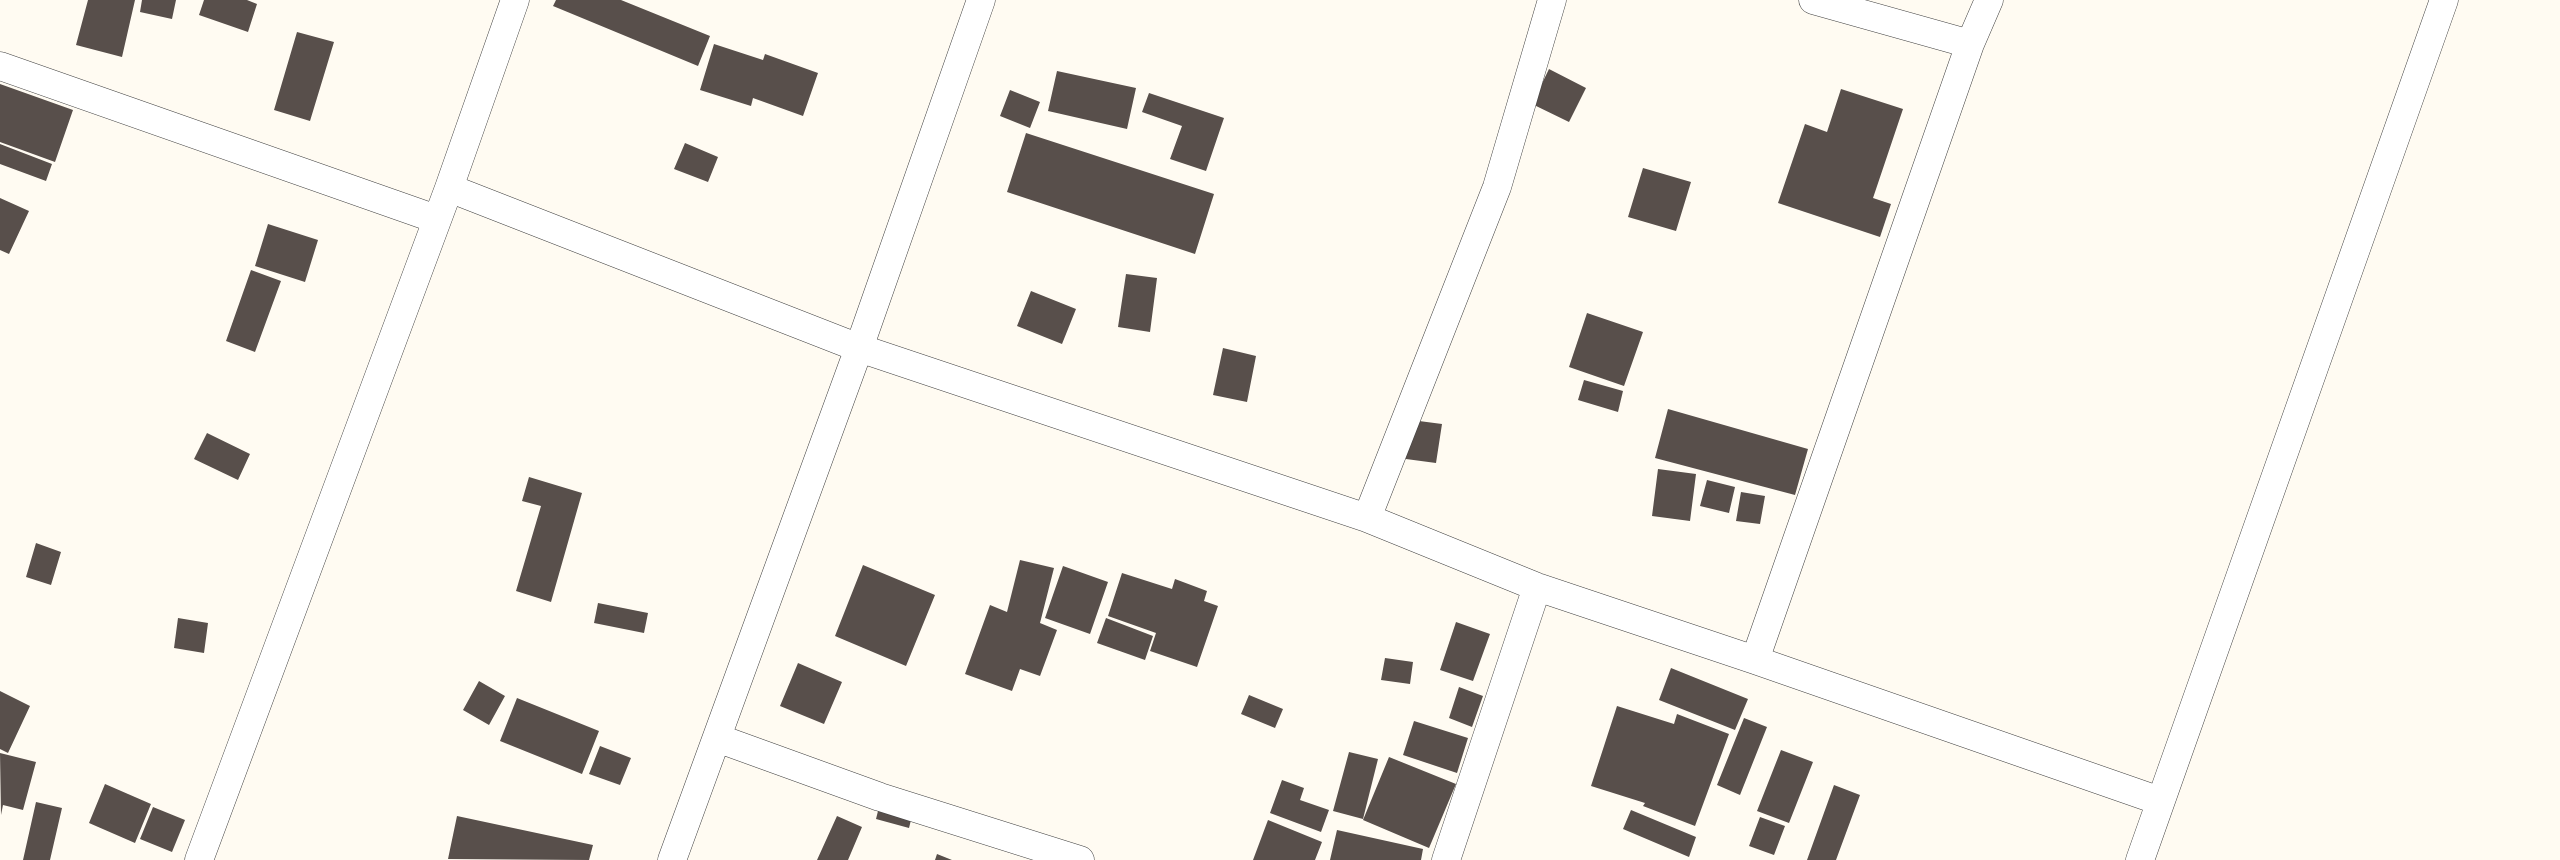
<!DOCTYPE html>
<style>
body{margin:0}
canvas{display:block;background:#fffbf2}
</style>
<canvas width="2560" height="860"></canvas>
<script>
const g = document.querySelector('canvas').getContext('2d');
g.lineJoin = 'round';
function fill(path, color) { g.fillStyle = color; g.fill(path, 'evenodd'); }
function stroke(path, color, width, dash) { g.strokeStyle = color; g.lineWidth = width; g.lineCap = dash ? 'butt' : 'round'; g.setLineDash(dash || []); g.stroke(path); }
fill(new Path2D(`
 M88 0H135L122 57 76 45Z
 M142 0H176L172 19 140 12Z
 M204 0H247L257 4 248 32 199 15Z
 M556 0H621L710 36 698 66 553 6Z
 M297 32 334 42 310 121 274 110Z
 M714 44 763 60 765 54 818 73 803 116 753 98 751 106 700 90Z
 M1549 69 1586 88 1569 122 1532 104Z
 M1057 71 1136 88 1127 129 1048 111Z
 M0 84 73 110 55 162 0 142Z
 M1841 89 1903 109 1873 198 1891 204 1880 237 1778 203 1805 124 1827 132Z
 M1010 90 1040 102 1030 128 1000 116Z
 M1149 93 1224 118 1206 171 1170 159 1182 126 1142 112Z
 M1026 133 1214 194 1195 254 1007 192Z
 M685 143 718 157 708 182 674 169Z
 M0 144 52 164 46 181 0 164Z
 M1643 168 1691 182 1676 231 1628 217Z
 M0 198 29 211 9 254 0 250Z
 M268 224 318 240 305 282 255 266Z
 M251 270 281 281 255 352 226 341Z
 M1126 274 1157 278 1150 332 1118 327Z
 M1031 291 1076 309 1062 344 1017 326Z
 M1587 313 1643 332 1624 386 1569 367Z
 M1223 348 1256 356 1247 402 1213 395Z
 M1584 380 1623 391 1618 412 1578 400Z
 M1668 409 1808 449 1795 495 1655 458Z
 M1396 418 1442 424 1436 463 1391 457Z
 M207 433 250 454 238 480 194 459Z
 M1658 469 1696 474 1690 521 1652 516Z
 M529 477 582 493 551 602 516 591 541 506 522 501Z
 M1707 480 1735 487 1729 513 1700 506Z
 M1741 492 1765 496 1760 524 1736 521Z
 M36 543 61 552 51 585 26 577Z
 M1020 560 1054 568 1040 623 1057 630 1040 676 1020 669 1012 691 965 674 990 605 1007 612Z
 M863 565 935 595 906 666 835 636Z
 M1063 566 1108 582 1090 634 1045 618Z
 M1122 573 1172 589 1175 579 1207 591 1204 601 1218 606 1197 667 1150 651 1156 633 1108 616Z
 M598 603 648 613 644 633 594 623Z
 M178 618 208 623 204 653 174 648Z
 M1106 618 1153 636 1145 660 1097 643Z
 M1456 622 1490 634 1473 681 1440 670Z
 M1385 658 1413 662 1410 684 1381 680Z
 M798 663 842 682 824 724 780 706Z
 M1671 668 1748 699 1735 730 1659 700Z
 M479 681 505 696 489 725 463 710Z
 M1459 687 1483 696 1472 727 1449 718Z
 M0 691 30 706 8 753 0 749Z
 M1249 695 1283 709 1275 728 1241 714Z
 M517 698 599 731 582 774 500 741Z
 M1617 706 1674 724 1677 714 1729 734 1695 826 1643 806 1645 803 1591 786Z
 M1744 718 1767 727 1740 795 1717 785Z
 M1414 721 1468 738 1457 773 1403 755Z
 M600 746 631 758 620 785 589 774Z
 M1781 750 1813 762 1789 823 1757 811Z
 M1349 752 1378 759 1363 819 1333 811Z
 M0 753 36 762 23 810 3 805 1 815Z
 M1389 757 1456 784 1429 848 1363 820Z
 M1282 780 1304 788 1300 800 1329 810 1321 832 1270 813Z
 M105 784 151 804 135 843 89 823Z
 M1834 785 1860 795 1836 860H1807Z
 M883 791 916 800 909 828 876 819Z
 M36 802 62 808 50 860H23Z
 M153 807 185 820 172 852 140 839Z
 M1631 810 1696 837 1689 857 1623 829Z
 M457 816 593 845 589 860 448 859Z
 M837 816 862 827 848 860H817Z
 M1760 817 1785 826 1774 855 1749 846Z
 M1268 820 1322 842 1315 860H1253Z
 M1337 830 1423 849 1421 860H1330Z
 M937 854 952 860H935Z`), '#584f4b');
const minor = new Path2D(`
 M1813 0 1970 44
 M0 66 436 219
 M449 188 859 348 1367 518 1537 587 1755 660 2160 801
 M1367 518 1497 187 1552 0
 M1755 660 1970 44 1989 0
 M717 738 880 797 1080 860
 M199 860 449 188 515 0
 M672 860 859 348 981 0
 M1446 860 1537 587
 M2140 860 2444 0`);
stroke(minor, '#424242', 29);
stroke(minor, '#fff', 28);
</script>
